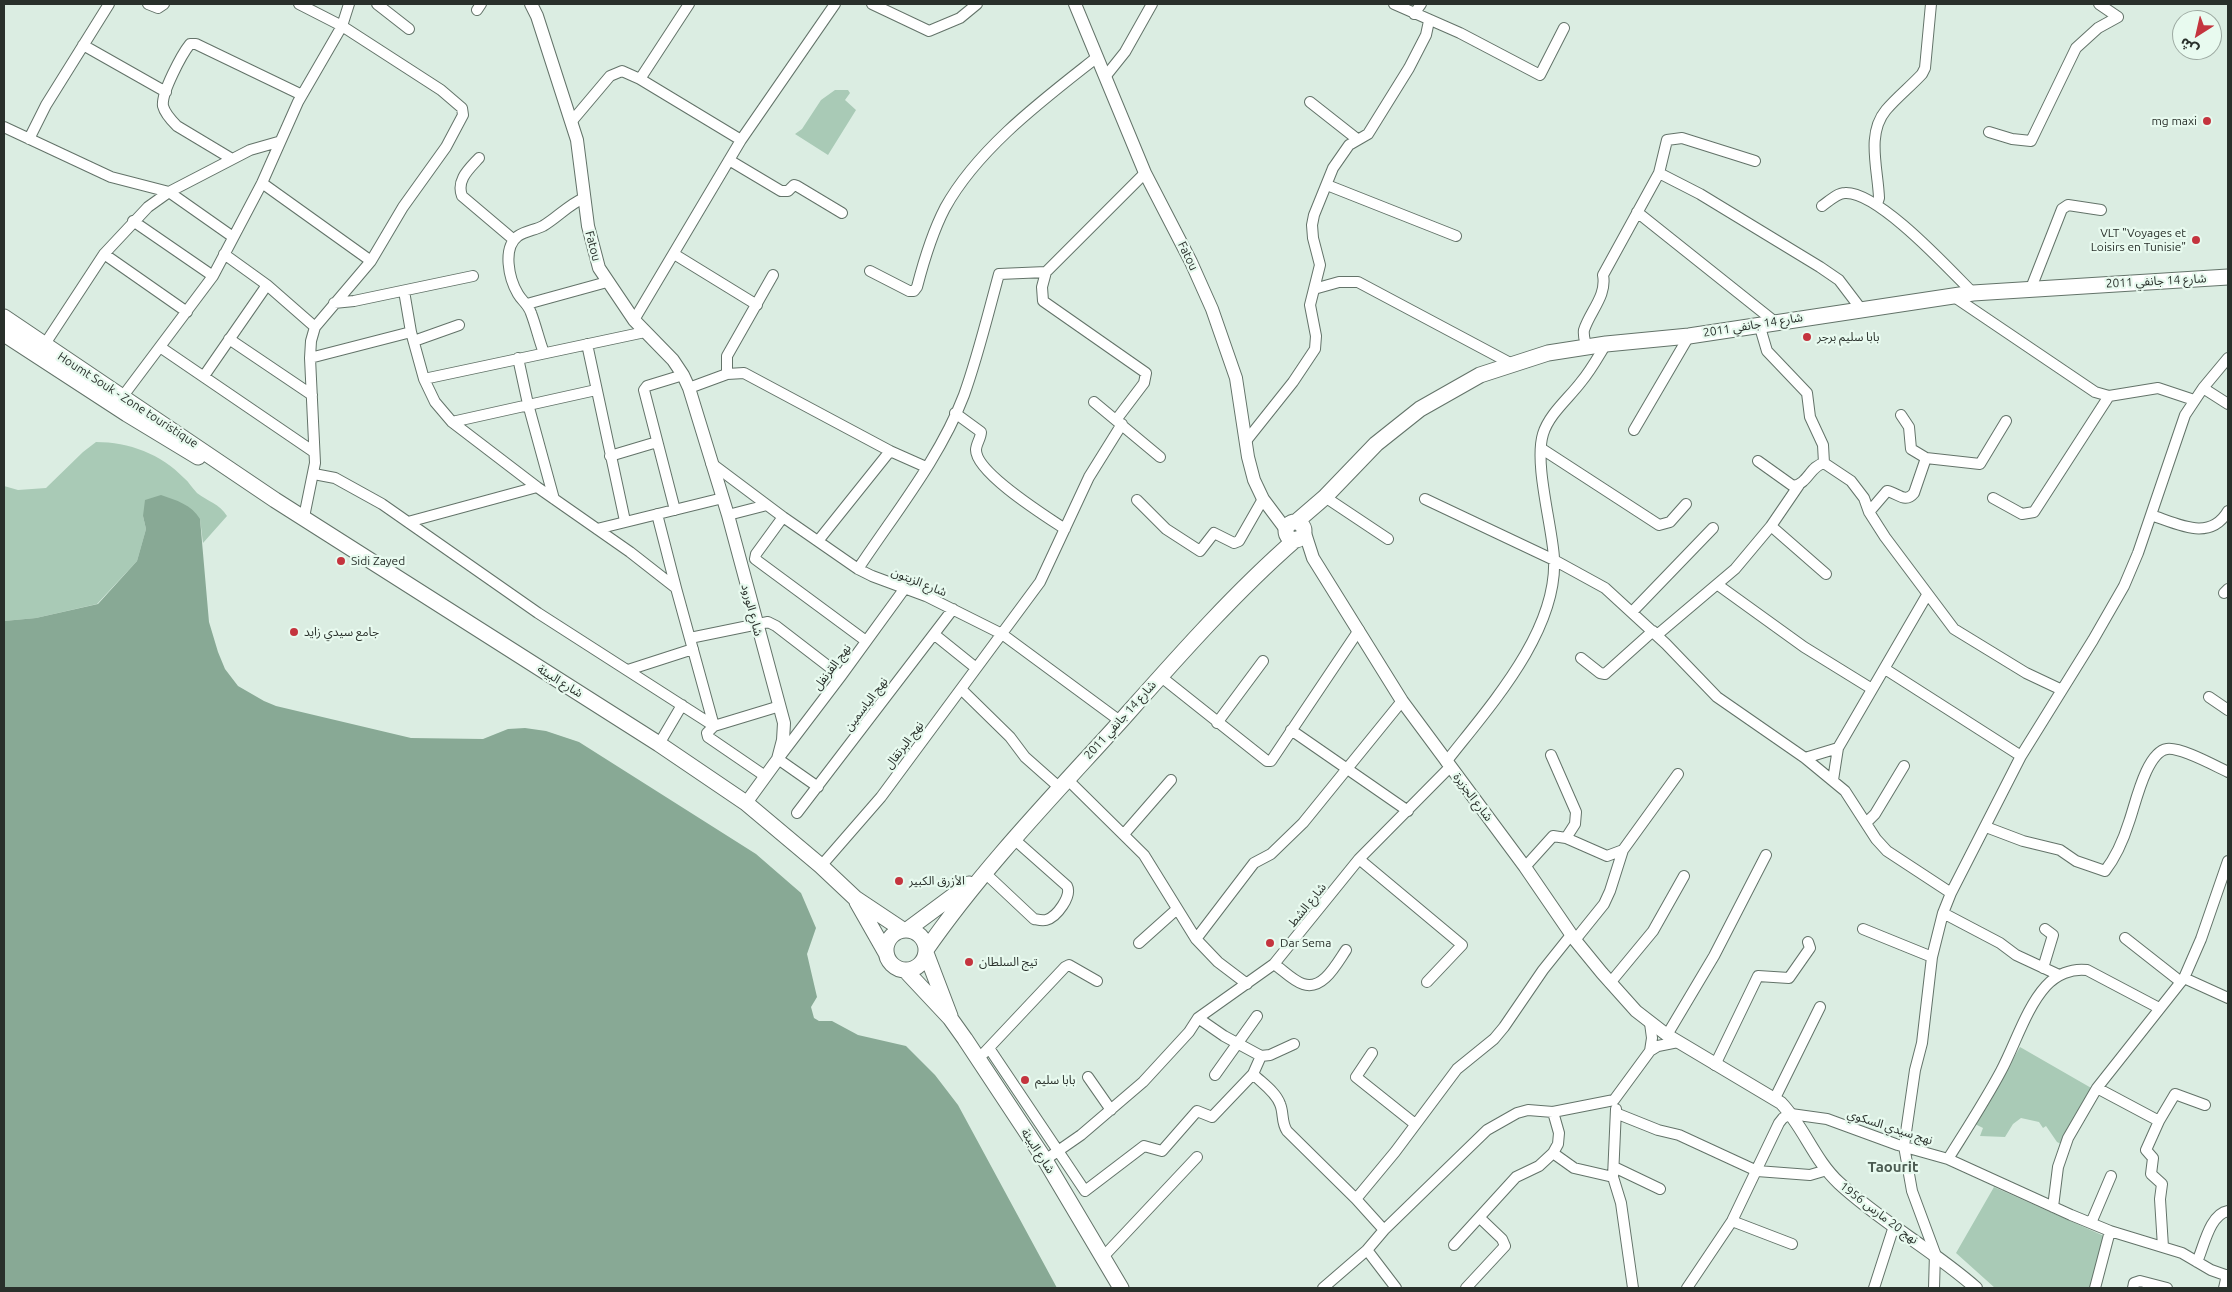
<!DOCTYPE html>
<meta charset="utf-8">
<style>
body{margin:0}
#map{position:relative;width:2232px;height:1292px;overflow:hidden;background:#dbede2;font-family:Ubuntu,"Noto Sans Arabic",sans-serif}
canvas{display:block}
.frame{position:absolute;inset:0;border:5px solid #29302b;pointer-events:none}
.north{position:absolute;left:2172px;top:10px;width:50px;height:50px;box-sizing:border-box;background:#e8faef;border:1px solid #9ca9a1;border-radius:50%;rotate:215deg;font-size:14px;font-weight:700;line-height:20px;text-align:center;color:#29302b}
.north::after{content:'';display:block;margin:auto;width:18px;height:22px;background:#c4343e;clip-path:polygon(50% 0,100% 100%,50% 72%,0 100%)}
</style>
<div id="map">
<canvas width="2232" height="1292"></canvas>
<div class="frame"></div>
<div class="north">ش</div>
</div>
<script>
const g = document.querySelector('canvas').getContext('2d');
g.lineJoin = 'round';
function fill(path, color) { g.fillStyle = color; g.fill(path, 'evenodd'); }
function stroke(path, color, width, dash) { g.strokeStyle = color; g.lineWidth = width; g.lineCap = dash ? 'butt' : 'round'; g.setLineDash(dash || []); g.stroke(path); }
function label(font, color, halo, rows, align = 'center') {
  g.font = font + ' Ubuntu,"Noto Sans Arabic",sans-serif'; g.lineWidth = 4.5; g.setLineDash([]); g.textBaseline = 'middle'; g.strokeStyle = halo; g.fillStyle = color; for (const [text, x, y, turn = 0] of rows) {
    g.save(); g.translate(x, y); g.rotate((+turn || 0) * Math.PI / 180); g.textAlign = isNaN(turn) ? turn : align; if (halo) g.strokeText(text, 0, 0); g.fillText(text, 0, 0); g.restore();
  }
}
fill(new Path2D(`
 M835 90H848L850 93 845 100 856 110 828 155 795 134 802 129 821 100Z
 M96 442C129 442 161 454 184 478 189 482 192 488 197 493 207 501 220 504 227 516L203 543 200 519 143 516 146 529 137 561 97 604 36 618 4 621V486L18 490 46 488 83 452Z
 M2020 1047 2093 1089 2061 1144 2057 1142 2046 1126 2043 1128 2039 1122 2021 1118 2013 1124 2005 1137 1980 1136 1983 1128 1975 1124Z
 M1994 1187 2104 1236 2092 1288H1995L1956 1253Z`), '#a9cab6');
fill(new Path2D(`
 M161 495C176 500 192 505 200 519L209 622 218 652 225 669 238 686 264 701 276 706 411 738 483 739 508 729 525 728 546 731 579 742 756 854 801 893 816 928 807 954 817 997 811 1007 814 1018 819 1021H832L858 1035 906 1046 935 1075 958 1105 1057 1288H4V621L36 618 98 604 137 561 146 529 143 516 145 500Z`), '#88a995');
const minor = new Path2D(`
 M148 4 158 8 164 4
 M299 4 342 26 441 90 462 108 463 115 446 147 403 207 371 261 315 327 311 341 310 358 315 463 304 517
 M377 4 409 29
 M872 4 929 31 960 18 977 4
 M1394 4 1460 33 1540 75 1564 28
 M477 10 481 4
 M1414 14 1421 4
 M83 45 166 92
 M1105 77 1125 52 1152 4
 M640 79 689 4
 M1310 102 1357 139
 M572 121 610 76 622 71 640 79 741 140
 M4 127 111 177 169 192 233 237
 M1989 132 2012 139 2031 141 2076 48 2098 28 2118 17 2099 4
 M29 139 46 105 109 4
 M479 158C469 169 456 180 462 196L514 240
 M232 159 177 126C172 121 165 114 163 106 161 93 182 54 190 44H196L302 95
 M729 160 781 191H788L794 185 797 186 842 213
 M1659 173 1700 194 1820 267 1839 280 1861 309
 M262 183 371 261
 M1327 185 1456 236
 M1877 204 1879 198C1878 169 1866 134 1886 110 1897 97 1911 86 1922 74L1925 68 1931 4
 M1822 206C1828 202 1837 193 1845 193 1878 191 1949 269 1973 293
 M1637 212 1775 322
 M133 221 213 276
 M104 254 187 312
 M224 254 267 285 315 327
 M674 254 757 305
 M870 271 909 291H914L917 287C924 260 932 233 945 208 978 148 1044 99 1096 58
 M1046 272 1145 173
 M2031 288 2062 209 2068 205 2101 210
 M1314 289 1339 282H1358L1512 364
 M404 291 411 332 424 379 435 402 452 422 537 487 630 552 676 588 714 726
 M1953 296 2095 392 2109 396 2158 388 2194 400
 M334 303 354 301 473 276
 M527 304 607 282
 M634 320 741 140 835 4
 M1759 324 1767 351 1807 393 1810 417 1823 445 1824 463
 M229 339 312 395
 M414 341 459 325
 M587 344 625 521
 M1586 346C1585 341 1583 335 1584 330 1590 311 1607 296 1603 275L1659 173 1667 140 1682 138 1755 161
 M160 347 314 452
 M41 350 104 254 148 207 169 192 250 150 278 142
 M544 353C539 340 536 326 531 313 528 304 522 301 518 294 509 279 502 248 518 236 525 231 535 230 543 226 558 217 568 205 584 198
 M310 358 411 332
 M518 358 528 404 554 499
 M727 374V356L773 275
 M204 376 267 285
 M424 379 645 332
 M689 388 727 374 744 373 890 451 926 467
 M2203 388 2228 404
 M123 396 213 276 262 183 298 102 342 26 349 4
 M1094 402 1160 457
 M955 413 981 432C981 438 976 444 976 450 976 473 1047 517 1065 529
 M1901 415 1909 427 1911 449 1926 458
 M452 422 596 390
 M1634 430 1689 336
 M1246 441 1293 382 1315 349 1316 336 1310 305 1320 265 1313 238 1312 225 1314 215 1333 168 1349 145 1368 134 1409 68 1426 35 1429 21
 M1542 449 1659 525 1670 522 1686 504
 M610 456 657 442
 M1758 461 1793 486C1808 484 1810 466 1824 463L1851 481 1864 498 1869 512 1885 537 1954 629 2026 673 2062 690
 M711 463 783 517 858 569 872 576 926 596 1002 634 1120 721
 M314 474 335 478 382 504 538 613 714 726
 M1325 497 1388 539
 M1993 498 2022 514 2034 512 2109 396
 M1425 499 1554 560 1605 588 1666 644 1717 697 1805 758 1845 791 1876 839 1887 851 1951 893
 M1137 500 1166 529 1200 551 1214 533 1234 543 1239 541 1263 499
 M675 510 644 390 647 386 683 375
 M1869 512 1887 491C1898 493 1905 504 1914 493L1926 458 1980 464 2006 421
 M657 514 676 588
 M728 515 767 505
 M2151 515C2178 524 2210 542 2228 511
 M783 517 756 554 755 559 866 641
 M408 522 537 487
 M1771 526 1799 485
 M597 529 723 498
 M818 541 890 451
 M858 569C895 513 940 458 964 395 978 356 988 314 999 274L1046 272 1042 287 1043 301 1146 373 1144 383 1116 420
 M1718 585 1804 647 1872 689
 M2224 593 2228 589
 M1632 612 1713 528
 M935 635 976 668
 M1657 635 1735 569 1771 526 1826 574
 M690 638 768 622 776 626 841 676
 M1581 658 1600 673 1605 674 1653 631
 M1885 669 2021 756
 M628 670 693 649
 M1160 676 1267 761H1271L1359 630
 M961 689 1010 737 1025 757 1060 788
 M2209 697 2228 710
 M1217 723 1263 661
 M1291 730 1408 811
 M659 744 682 705
 M1551 755 1576 812 1575 824 1566 838
 M1805 758 1838 748
 M1446 762C1489 707 1558 632 1554 558 1552 525 1534 464 1543 434 1549 414 1569 398 1581 382 1591 370 1598 357 1606 344
 M765 776 708 737 707 733 714 726 780 706
 M1067 779 1144 855 1196 939 1218 962 1247 984
 M1833 780 1838 748 1927 595
 M818 787 778 759 841 676 905 588
 M797 813 953 609
 M1867 822 1875 814 1904 766
 M1986 827 2023 841 2060 850 2076 861 2105 871C2115 858 2124 838 2129 822 2135 806 2146 752 2167 749 2181 747 2215 766 2228 772
 M1124 834 1171 780
 M1359 859 1462 945 1427 982
 M821 866 881 797 1040 582 1089 477 1122 424
 M1525 867 1553 836 1566 838 1607 856 1623 850 1678 774
 M985 873 1034 919C1039 920 1042 921 1046 920 1057 917 1072 896 1067 886L1015 840
 M1943 913 2000 943 2016 955 2059 975
 M1863 929 1932 957
 M2125 938 2181 982
 M1196 939 1254 863 1271 854 1303 823 1402 701
 M1575 940 1604 904 1610 891 1623 850
 M1139 943 1177 909
 M1274 964C1283 970 1293 981 1303 984 1323 991 1337 963 1346 950
 M2043 968 2053 935 2045 929
 M2184 978 2228 998
 M1610 983 1653 931 1684 876
 M1198 1018 1224 1036 1261 1056 1253 1074C1262 1083 1276 1092 1280 1104 1284 1113 1281 1122 1287 1131L1356 1199 1384 1230
 M1667 1035 1714 956 1766 855
 M989 1048 1085 1191 1144 1146 1162 1151 1197 1111 1212 1117 1253 1074
 M1650 1051 1652 1038 1650 1023
 M984 1053 1065 967 1069 965 1097 981
 M1372 1053 1356 1077 1415 1124
 M1261 1056 1270 1055 1294 1044
 M1715 1065 1758 976 1789 978 1810 948 1808 942
 M1215 1075 1257 1016
 M1088 1077 1111 1110
 M2097 1088 2159 1121 2146 1150 2153 1158 2151 1174 2162 1184 2160 1199 2163 1247
 M1775 1098 1820 1007
 M1616 1109 1613 1177 1621 1203 1633 1288
 M1618 1114 1658 1130 1679 1135 1757 1171 1810 1175 1827 1170
 M2159 1121 2175 1094 2205 1105
 M1553 1153 1574 1168 1613 1177
 M1948 1159C1966 1130 1985 1101 2001 1071 2015 1045 2026 1008 2046 986 2056 975 2071 968 2087 970L2159 1008
 M1045 1160 1081 1135 1143 1082 1189 1032 1198 1018 1274 964 1359 859 1450 767
 M1614 1167 1660 1189
 M1356 1199 1395 1152 1457 1069 1494 1039 1504 1027 1543 970 1571 935
 M2053 1207 2058 1167 2068 1138 2097 1088 2184 978 2201 939 2228 861
 M1732 1221 1792 1244
 M2091 1223 2111 1176
 M1454 1245 1516 1177 1539 1166 1553 1153 1558 1144 1559 1133 1553 1112
 M1367 1250 1396 1288
 M1103 1257 1197 1157
 M2197 1262C2204 1246 2210 1214 2228 1211
 M1323 1288 1367 1250 1384 1230 1487 1130 1517 1113 1528 1110 1553 1112 1614 1100 1650 1051 1658 1046 1678 1042
 M1466 1288 1505 1246 1502 1239 1480 1218
 M1687 1288 1732 1221 1779 1123 1783 1118 1791 1114 1827 1119 1898 1145 1948 1159 2071 1215 2110 1231 2182 1253 2211 1270 2228 1276
 M1874 1288 1894 1226
 M1934 1288 1935 1253 1912 1191 1904 1146 1915 1070 1922 1043 1932 957 1943 913 1951 893 2021 756 2093 640 2124 586 2138 553 2185 415 2203 388 2228 358
 M2095 1288 2110 1231
 M2133 1288 2134 1283 2140 1281 2167 1288
 M2224 1288 2227 1275`);
const tertiary = new Path2D(`
 M531 4 537 16 577 140 588 226 599 268 634 320 673 360 683 375 689 388 728 515 784 723 783 740 778 759 746 803
 M1075 4 1145 173 1191 262 1212 309 1236 378 1248 457 1254 480 1263 499 1287 531
 M1304 530 1313 558 1402 701 1525 867 1575 940 1602 973 1636 1011 1667 1035 1781 1103C1804 1127 1814 1160 1839 1183 1881 1222 1933 1250 1976 1288`);
const secondary = new Path2D(`
 M4 317 275 500 659 744 746 803 821 866 855 898 903 930
 M4 334 127 414 198 457
 M1296 522 1325 497 1376 444 1420 409 1480 375 1548 353 1606 344 1689 336 1973 293 2228 277
 M1286 531a9 9 0 1 1 18 0a9 9 0 1 1-18 0Z
 M857 902 886 953
 M907 930 969 884
 M886 950a20 20 0 1 1 40 0a20 20 0 1 1-40 0Z
 M926 950C983 868 1053 796 1120 722 1176 659 1232 595 1296 539
 M926 953 950 1016
 M905 970 950 1018 965 1039 1045 1160 1121 1288`);
stroke(minor, '#637369', 12);
stroke(tertiary, '#637369', 14);
stroke(secondary, '#637369', 17);
stroke(minor, '#fff', 10);
stroke(tertiary, '#fff', 12);
stroke(secondary, '#fff', 15);
for (const [x, y, r, color] of [
 [2207,121,5,"#c4343e"],
 [2196,240,5,"#c4343e"],
 [1807,337,5,"#c4343e"],
 [341,561,5,"#c4343e"],
 [294,632,5,"#c4343e"],
 [899,881,5,"#c4343e"],
 [1270,943,5,"#c4343e"],
 [969,962,5,"#c4343e"],
 [1025,1080,5,"#c4343e"]
]) { const dot = new Path2D(); dot.arc(x, y, r, 0, 2 * Math.PI); g.fillStyle = color; g.fill(dot); stroke(dot, '#e8faef', 2); }
label('12px', '#29302b', '#e8faef', [
 ["mg maxi",2197,121,"right"],
 ["VLT \"Voyages et",2186,233,"right"],
 ["Loisirs en Tunisie\"",2186,247,"right"],
 ["بابا سليم برجر",1817,337],
 ["Sidi Zayed",351,561],
 ["جامع سيدي زايد",304,632],
 ["الأزرق الكبير",909,881],
 ["Dar Sema",1280,943],
 ["تيج السلطان",979,962],
 ["بابا سليم",1035,1080]
], 'left');
label('12px', '#29302b', '#e8faef', [
 ["Fatou",593,246,75],
 ["Fatou",1188,256,64],
 ["شارع 14 جانفي 2011",2156,281,-3],
 ["شارع 14 جانفي 2011",1753,325,-9],
 ["Houmt Souk - Zone touristique",128,400,33],
 ["شارع الزيتون",919,582,22],
 ["شارع الورود",752,610,75],
 ["نهج القرنفل",832,667,-53],
 ["شارع البيئة",560,681,32],
 ["نهج الياسمين",866,704,-53],
 ["شارع 14 جانفي 2011",1120,720,-48],
 ["نهج البرتقال",904,745,-53],
 ["شارع الجزيرة",1473,797,53],
 ["شارع الشط",1307,905,-51],
 ["نهج سيدي السكوي",1890,1127,18],
 ["شارع البيئة",1038,1151,57],
 ["نهج 20 مارس 1956",1879,1213,37]
]);
label('bold 15px', '#4b5b51', '#e8faef', [
 ["Taourit",1893,1167]
]);
</script>
